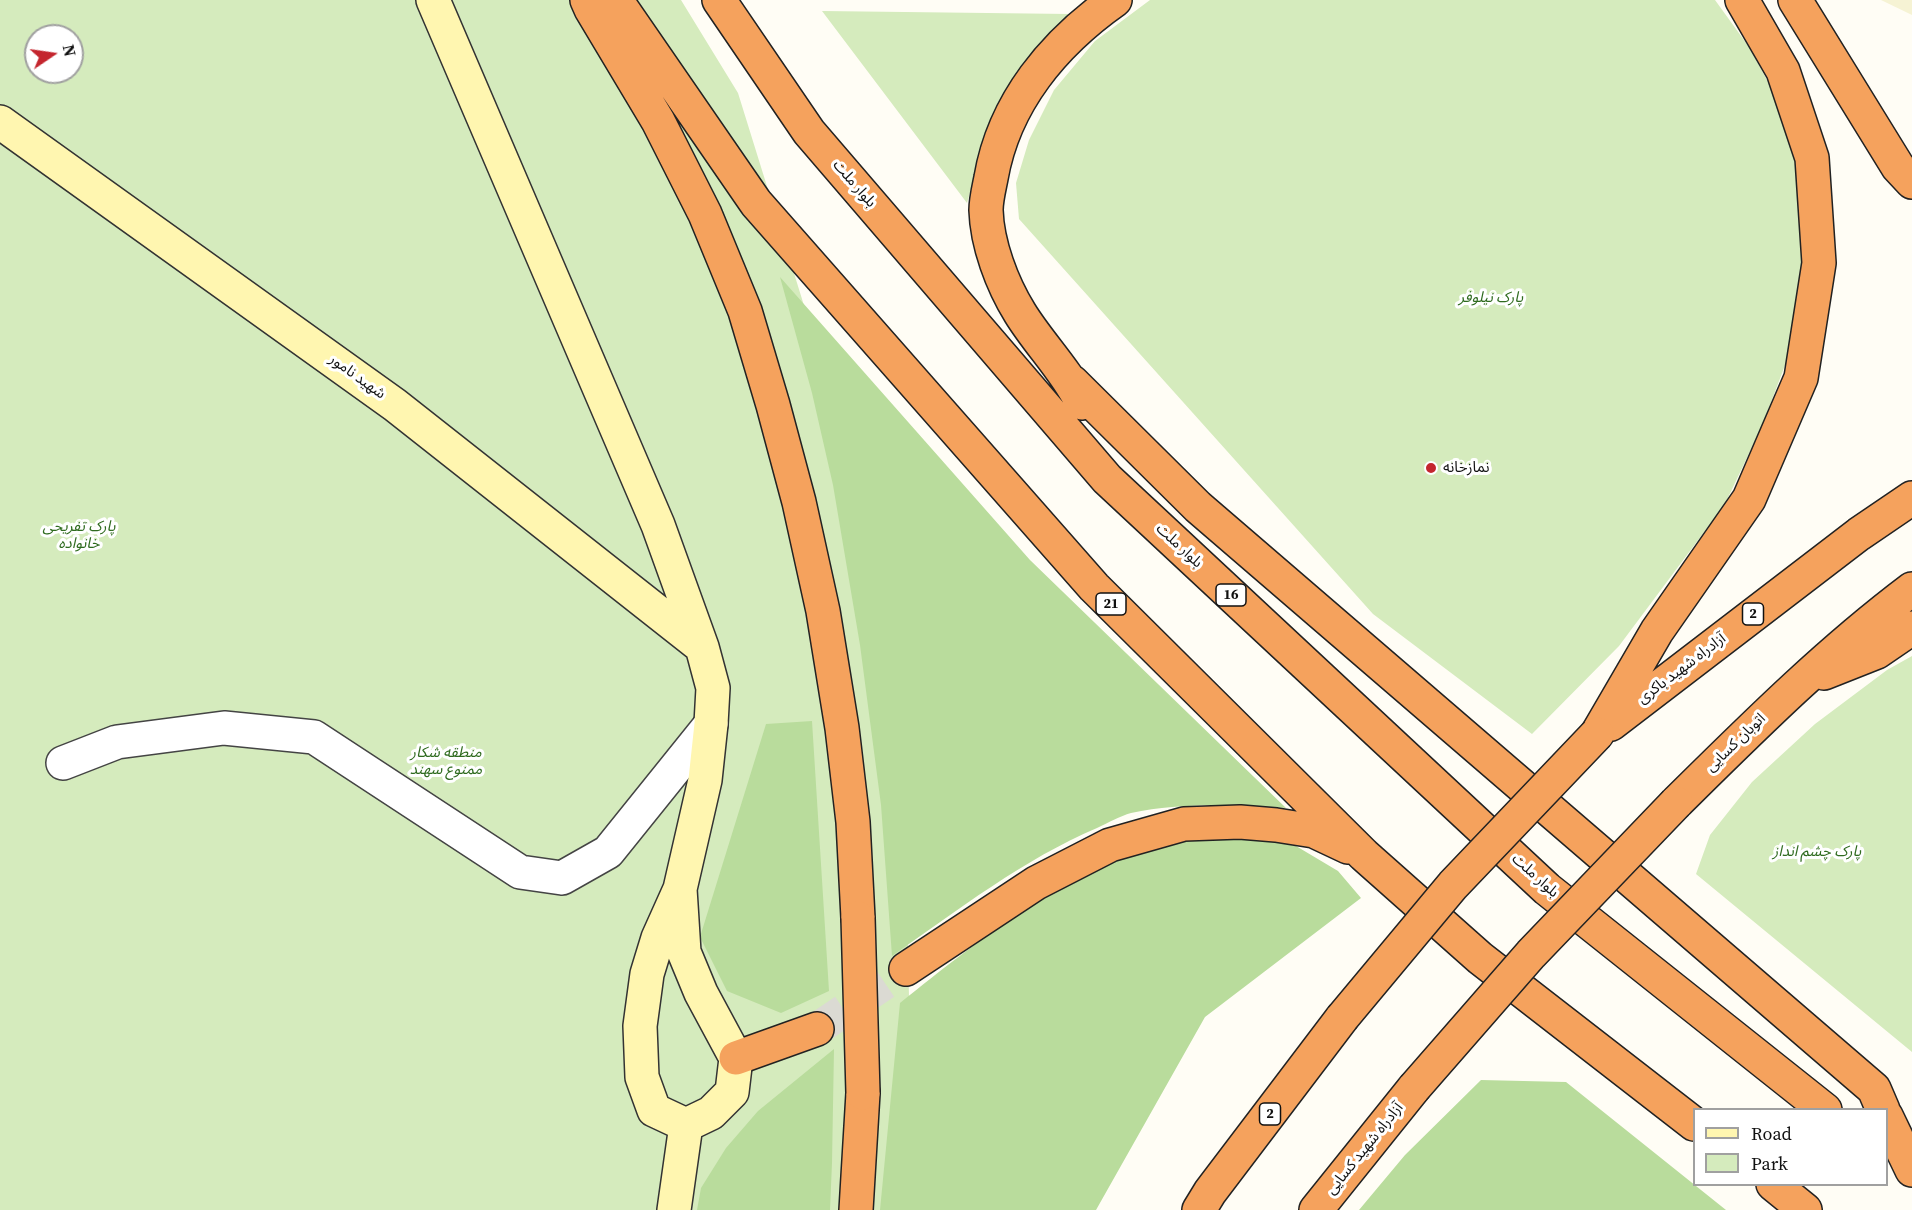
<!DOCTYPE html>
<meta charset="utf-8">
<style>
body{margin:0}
#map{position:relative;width:1912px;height:1210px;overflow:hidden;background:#fffdf5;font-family:"Source Serif 4",serif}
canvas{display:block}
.legend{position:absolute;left:1693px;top:1108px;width:195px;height:78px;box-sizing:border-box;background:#fff;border:2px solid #a0a0a0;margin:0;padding:8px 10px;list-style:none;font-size:18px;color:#111}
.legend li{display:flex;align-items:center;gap:12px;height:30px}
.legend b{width:30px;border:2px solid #a0a0a0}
.north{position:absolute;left:24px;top:24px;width:60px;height:60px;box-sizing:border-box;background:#fff;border:2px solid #a0a0a0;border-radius:50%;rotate:77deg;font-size:16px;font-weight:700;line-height:24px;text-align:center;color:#111}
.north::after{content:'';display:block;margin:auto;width:21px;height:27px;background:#c4262e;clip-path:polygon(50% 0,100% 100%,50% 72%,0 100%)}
</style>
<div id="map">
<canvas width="1912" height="1210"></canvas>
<ul class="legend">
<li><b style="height:8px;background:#fff6b0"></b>Road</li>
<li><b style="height:16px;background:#d5ebbd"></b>Park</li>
</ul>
<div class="north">N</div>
</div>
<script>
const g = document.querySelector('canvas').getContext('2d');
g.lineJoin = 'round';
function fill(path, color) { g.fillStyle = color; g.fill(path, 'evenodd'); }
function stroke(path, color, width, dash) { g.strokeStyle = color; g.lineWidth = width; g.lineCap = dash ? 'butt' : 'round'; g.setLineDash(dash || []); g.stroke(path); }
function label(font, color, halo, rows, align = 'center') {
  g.font = font + ' "Source Serif 4","Noto Sans Arabic",serif'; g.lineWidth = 6; g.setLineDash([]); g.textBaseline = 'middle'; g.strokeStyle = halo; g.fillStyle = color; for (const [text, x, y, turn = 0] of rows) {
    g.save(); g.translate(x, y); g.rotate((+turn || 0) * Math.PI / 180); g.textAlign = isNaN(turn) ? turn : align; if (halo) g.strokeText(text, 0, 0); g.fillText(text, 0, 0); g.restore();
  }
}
fill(new Path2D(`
 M1881 0H1912V15Z`), '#f6f3d4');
fill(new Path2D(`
 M0 0H681L738 93 834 402 905 795 912 1149 904 1210H0ZM36 36H72V72H36Z
 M1150 0H1715L1749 47 1785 113 1802 180 1803 276 1790 352 1762 426 1725 504 1619 646 1532 734 1373 614 1019 219 1016 183 1029 140 1054 90 1095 41Z
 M822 11 1070 14 1033 52 1001 98 982 151 967 203Z
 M1912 656V1052L1696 874 1710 835 1752 782 1815 724 1887 670Z`), '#d5ebbd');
fill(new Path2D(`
 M780 277 1030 560 1286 808C1234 805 1182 802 1131 813 1120 816 1108 823 1097 828 1024 859 958 910 892 956L881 805 860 645 833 485 812 393Z
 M812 721 829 991 781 1013 727 991 700 937 766 724Z
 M1242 835 1296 846 1338 871 1361 898 1205 1017 1096 1210H880L900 1003C984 936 1075 863 1183 841 1202 837 1223 837 1242 835Z
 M834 1049 832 1163 830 1210H697L701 1188 726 1148 758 1111Z
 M1481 1080 1566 1082 1726 1210H1359L1405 1155Z`), '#b9dc9c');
stroke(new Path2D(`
 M817 1029 906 969`), '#dbdad3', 33, [33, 16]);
const street = new Path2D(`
 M63 763 117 742 224 728 314 737 520 872 562 878 608 852 711 724`);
const secondary = new Path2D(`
 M433 0 658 525 702 647 713 688 711 724 705 780 680 889 658 938 647 974 640 1026 642 1077 654 1110 686 1125 711 1113 732 1092 736 1058 701 993 684 952 680 889
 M0 122 395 405 702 647
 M674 1210 686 1125`);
const highway = new Path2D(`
 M587 0 591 9 658 121 705 214 745 311 773 405 799 502 823 611 842 728 853 822 858 918
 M616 0 756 203 1094 587 1364 855 1480 958 1694 1124
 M719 0 809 132 1107 479 1547 889 1825 1110
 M1795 0 1898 167 1912 182
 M1072 382 1198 507 1874 1089 1883 1110
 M1082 403C1066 370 1039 344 1020 313 1002 284 987 244 986 210 986 200 989 188 991 178 1004 102 1054 43 1115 0
 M1824 673 1877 652 1912 628
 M1611 724 1859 534 1912 498
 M1597 734 1657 631 1749 499 1801 378 1819 263 1812 158 1783 71 1742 0
 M1676 803C1752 728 1827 653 1912 589
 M906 969 1036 883 1110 845 1184 824 1240 822 1276 825 1314 831 1348 847
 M736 1058 817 1029
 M1886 1116 1912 1170
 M1773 1184 1805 1210
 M856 1210 863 1093
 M1199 1210 1210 1192 1342 1018
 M1316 1210 1414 1088`);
stroke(street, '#444', 36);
stroke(secondary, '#333', 36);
stroke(highway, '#222', 36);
stroke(street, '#fff', 33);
stroke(secondary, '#fff6b0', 33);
stroke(highway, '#f5a25d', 33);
const highwayBridge = new Path2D(`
 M858 918 863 1093
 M1342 1018 1453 885 1597 734
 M1414 1088 1531 954 1676 803`);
stroke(highwayBridge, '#222', 36, []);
stroke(highwayBridge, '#f5a25d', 33);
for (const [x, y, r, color] of [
 [1431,468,6,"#c4262e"]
]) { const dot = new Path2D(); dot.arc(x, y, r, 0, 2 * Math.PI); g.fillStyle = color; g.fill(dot); stroke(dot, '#fff', 2); }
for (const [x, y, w] of [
 [1231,595,30],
 [1111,604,30],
 [1753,614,21],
 [1270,1114,21]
]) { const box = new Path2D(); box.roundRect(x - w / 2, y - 11, w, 22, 4.5); g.fillStyle = '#fff'; g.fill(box); stroke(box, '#111', 1.5); }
label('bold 14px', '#111', null, [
 ["16",1231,595],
 ["21",1111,604],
 ["2",1753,614],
 ["2",1270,1114]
]);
label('15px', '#111', '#fff', [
 ["بلوار ملت",854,184,49],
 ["شهید نامور",357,377,36],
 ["بلوار ملت",1179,546,43],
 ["آزادراه شهید باکری",1682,669,-37],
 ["اتوبان کسایی",1736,743,-44],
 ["بلوار ملت",1535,876,42],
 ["آزادراه شهید کسایی",1365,1149,-51]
]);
label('italic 15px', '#2f6b1f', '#fff', [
 ["پارک نیلوفر",1491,298],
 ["پارک تفریحی",79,527],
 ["خانواده",79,544],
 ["منطقه شکار",446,753],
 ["ممنوع سهند",446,770],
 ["پارک چشم انداز",1817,852]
]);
label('15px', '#111', '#fff', [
 ["نمازخانه",1443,468]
], 'left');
</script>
